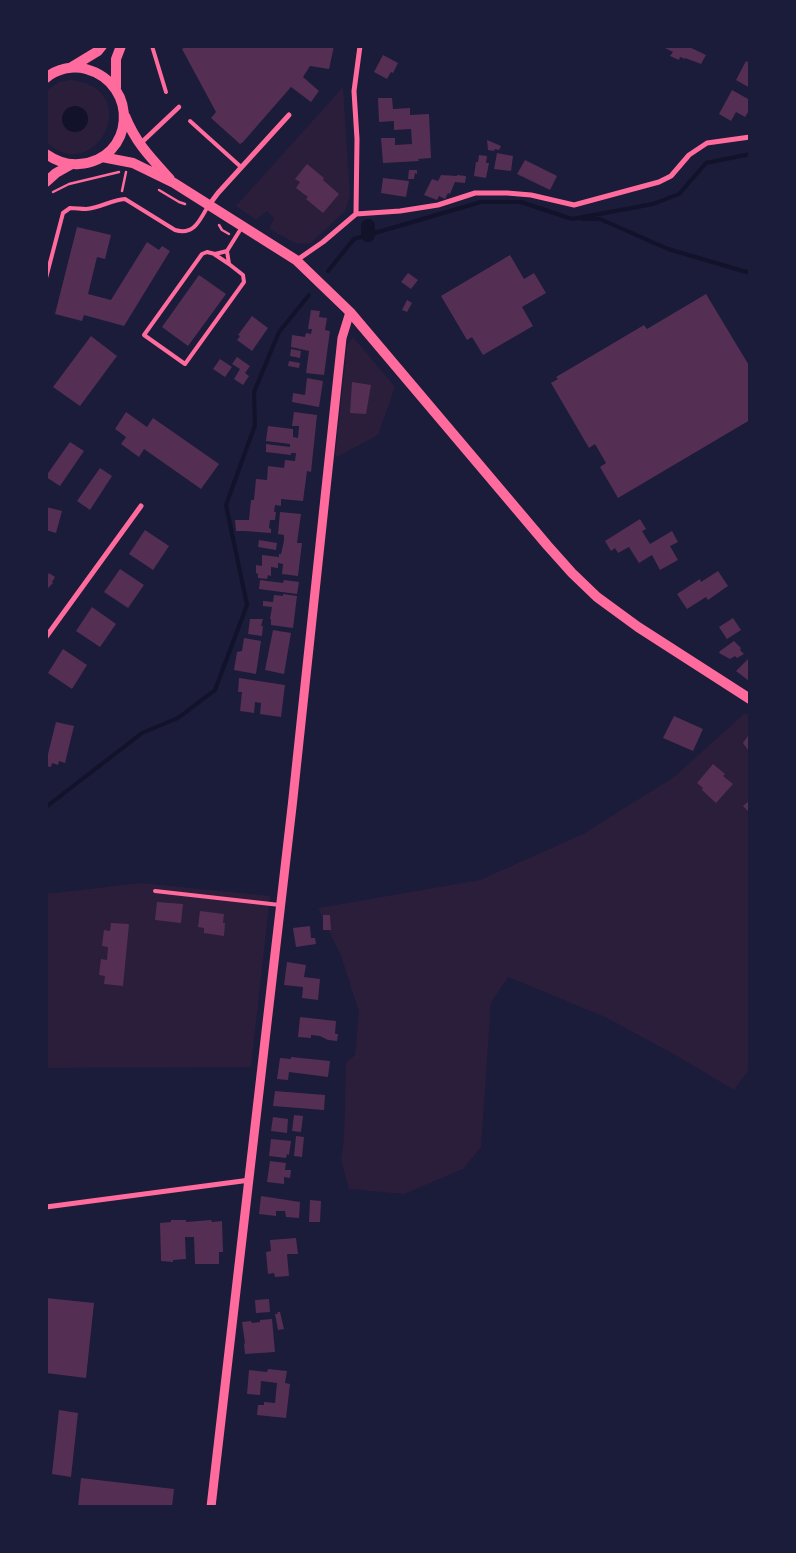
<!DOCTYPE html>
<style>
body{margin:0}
#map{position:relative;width:796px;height:1553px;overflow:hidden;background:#1b1b3a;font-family:Georgia,serif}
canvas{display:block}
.frame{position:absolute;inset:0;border:48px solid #1b1b3a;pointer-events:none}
</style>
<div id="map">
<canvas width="796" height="1553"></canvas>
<div class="frame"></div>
</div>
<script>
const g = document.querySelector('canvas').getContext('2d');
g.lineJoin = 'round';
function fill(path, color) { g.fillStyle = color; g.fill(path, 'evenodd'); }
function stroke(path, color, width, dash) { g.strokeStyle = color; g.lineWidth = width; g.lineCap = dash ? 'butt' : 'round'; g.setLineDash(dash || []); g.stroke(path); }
fill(new Path2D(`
 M71 80C147 89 95 188 46 142V91L59 82Z
 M343 87 350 196 345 211 311 243 297 244 269 229 274 218 267 211 256 220 236 206Z
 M353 337 395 387 378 435 335 458 347 345Z
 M745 713 750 716V1068L734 1090 677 1056 605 1017 508 977 491 1003 481 1147 463 1169 404 1194 349 1189 341 1160 344 1138 346 1062 355 1055 359 1012 341 956 318 908 480 880 583 834 674 777Z
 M140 883 270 896 251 1067 46 1068V894Z`), '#2a1e3b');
fill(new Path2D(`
 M62 119a13 13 0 1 1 26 0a13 13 0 1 1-26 0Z`), '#12122b');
stroke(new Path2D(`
 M582 219H600L668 249 750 273
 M328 271 354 239 481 202H521L572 219 653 204 679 194 706 163 750 154
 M46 807 142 733 178 718 215 690 247 605 226 505 255 425 254 392 279 332 309 295`), '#12122b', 4);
stroke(new Path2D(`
 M368 226V235`), '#12122b', 14);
fill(new Path2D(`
 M187 46H334L329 69 310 66 303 77 319 91 311 102 291 87 243 142 240 144 211 118 216 112 182 49Z
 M661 46H687L706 55 701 64 685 58V59L680 57 679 60 670 56 673 52Z
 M383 55 398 63 393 73 391 72 387 79 374 72Z
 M746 61 750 63V88L736 80Z
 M732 90 750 100V109L745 117 736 112 731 121 719 114Z
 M378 98H392L393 109 410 108V115L429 114 431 158 418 159 419 161 383 163 381 138H395V145L412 144 411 129 394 130V121L379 122Z
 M487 140 501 146 499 150 495 149 494 151 488 150Z
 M497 153 513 156 511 171 494 169Z
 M479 155 487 156 486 163H489L486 178 474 176 476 162H478Z
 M525 160 557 176 550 190 517 174Z
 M307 164 324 178 323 180 339 194 323 213 306 199 308 197 296 188 300 182 295 179Z
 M409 170H417V174L415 173 414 179H408Z
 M441 175 457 176V175L466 176 465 183 455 182 450 194 448 193 445 199 439 196 437 200 424 195 432 179 438 181Z
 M383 178 409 181 406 197 381 193Z
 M77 227 111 235 105 259 97 257 88 294 111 300 147 242 159 250 162 246 170 251 124 326 84 315 82 321 55 314Z
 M510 255 524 279 534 273 546 293 522 307 533 326 483 355 472 337 467 340 441 296Z
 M408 273 418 280 411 289 401 282Z
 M199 275 226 294 188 346 162 327Z
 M706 294 750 367V420L618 498 600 467 606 463 595 444 589 448 551 383 558 379 556 377 644 325 647 329Z
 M407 300 412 303 407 312 402 310Z
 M311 310 320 311 319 317 327 318 325 330 330 331 324 375 306 373 309 351 291 347 292 335 305 337 306 333 311 334 312 329H308Z
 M252 316 268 328 252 351 237 340 240 336 238 335Z
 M91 336 117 356 80 406 53 387Z
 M291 349 301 351 300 358 290 356Z
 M237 357 250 366 245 373 249 376 243 385 234 379 240 369 232 364Z
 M220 359 232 367 225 377 213 369Z
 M289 361 300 363 299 368 288 366Z
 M307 378 323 381 319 407 292 402 293 393 305 395Z
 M352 382 371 385 366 414 350 413Z
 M126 412 147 427 153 418 219 464 201 489 144 449 139 457 121 444 126 437 115 429Z
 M294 412 317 415 311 472 307 471 303 501 281 499V506L275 505 274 512H276L275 520H270L269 528 271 529V533L244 531H236L235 520H249L251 500H254L256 479 267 480 268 466 284 468 285 460 295 461 296 453H291V455L266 452V444L290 447V444L266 441 268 426 293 429V437L298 438 299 426H292Z
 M70 442 84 451 60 486 46 477V476Z
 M100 468 112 476 90 510 77 501Z
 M46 507 62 511 56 533 46 530Z
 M280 512 301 514 297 543H302L298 576 282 574 283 564 278 563V568L271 567V576L268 575 267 579 258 578V574L256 573V565L262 566V555L279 557V554H281L284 541V535L278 534Z
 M640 519 646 529 642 531 650 544 672 531 678 542 670 546 678 560 660 570 652 555 639 563 629 547 618 553 615 548 611 551 605 541Z
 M145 530 169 546 153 570 129 554Z
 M259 540 277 543 276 550 258 547Z
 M120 569 144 585 128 608 104 592Z
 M718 571 728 586 708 600 706 597 687 609 677 594 700 579 701 582Z
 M49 573 55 577 52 582 53 583 48 588 46 586V578Z
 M260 580 283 583 284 580 299 582 297 594 259 589Z
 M283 594 297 596 293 628 271 625V619H270L272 607 263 606V601L273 602 274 595 283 596Z
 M92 607 116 624 100 647 76 631Z
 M733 618 741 630 727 639 719 627Z
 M250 619H263L261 626H263L262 636 248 634Z
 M273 630 291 633 284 674 265 670Z
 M244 638 261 641 256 674 234 670 237 652 242 651Z
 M734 641 741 648 740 650 744 654 737 658 735 656 730 659 719 653 720 651Z
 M63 649 87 665 72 689 48 673Z
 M750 657V680L749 681 736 671Z
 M239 678 285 685 281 717 260 714 261 703 255 702 254 713 240 711 242 692H238Z
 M674 716 703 729 693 751 663 738Z
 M56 722 74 726 65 763 59 761 58 765 52 763 51 767 46 766V762Z
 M750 733V748L748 750 743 743Z
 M713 764 725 774 723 776 733 784 716 803 702 790 703 788 697 783Z
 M750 800V813L743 806Z
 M157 902 183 904 181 923 155 920Z
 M200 911 224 914 223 923H225L224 936 204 933V928L198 927Z
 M323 915H330L331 930H323Z
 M111 923 129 924 123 986 104 984 105 976 99 975 101 959 107 960 108 947 102 946 104 930 110 931Z
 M310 926 311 938H315L316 944 296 947 293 928Z
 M287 962 306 965 304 977 320 979 318 1000 302 998 303 987 284 985Z
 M300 1017 336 1021 335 1034H338L337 1041 328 1040 320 1036 311 1035V1038L298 1037Z
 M291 1057 330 1061 328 1077 289 1072 288 1080 277 1079 280 1058 291 1059Z
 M275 1091 325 1095 324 1110 273 1106Z
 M294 1115 303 1116 301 1132 292 1131Z
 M273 1117 288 1119 287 1133 271 1131Z
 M296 1136 304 1137 302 1157 294 1156Z
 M271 1139 291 1141 289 1155 287 1154 286 1158 269 1156Z
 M270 1161 286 1163 285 1170H291L290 1178 284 1177V1184L267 1182Z
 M261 1196 300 1202 299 1218 286 1217 285 1211H276V1216L259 1214Z
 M310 1200 321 1201 320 1222H309Z
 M171 1220H186V1222L211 1220 212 1222 222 1221 223 1252H219V1264H195L194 1237H185L186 1259 173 1260V1262L161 1261 160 1223 171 1222Z
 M296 1238 298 1254H287L289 1276 275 1277 274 1273 268 1274 266 1252 271 1251 270 1240Z
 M46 1298 94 1303 86 1378 46 1373Z
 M269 1299 270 1312 256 1313 255 1300Z
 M277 1312H280L284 1329 278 1330 275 1314H278Z
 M272 1319 275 1352 245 1354 244 1344 245 1343 242 1322 251 1321 252 1323 260 1322V1320Z
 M268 1369 287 1371 285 1383 290 1384 286 1418 257 1415 258 1405H264V1402L275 1403 277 1383 261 1381 260 1395 247 1394 249 1370 267 1372Z
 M59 1410 78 1413 71 1477 52 1474Z
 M81 1478 174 1489 172 1507H78Z`), '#542f53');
stroke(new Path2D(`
 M159 190 179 202 185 204
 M122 191 126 172
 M53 192 69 184 119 172
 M219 225 222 230 229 234`), '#ff6b9d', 2.5);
stroke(new Path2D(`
 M152 46 166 92
 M190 121 241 167
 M227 251 229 264 243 275 244 282 185 364 144 335 202 254 207 252 215 254Z
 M227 251 242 227
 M214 254 229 264
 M46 278 63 213 70 208C75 208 81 209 86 209 100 208 111 200 125 199L175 230C194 236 200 220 208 206
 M155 891 280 905`), '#ff6b9d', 4);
stroke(new Path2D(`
 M142 142 179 107`), '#ff6b9d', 4.5);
stroke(new Path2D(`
 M209 205 218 193 289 115
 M356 214 400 211 438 205 475 193H507L531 195 574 205 659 182 671 176 689 155 707 143 750 137
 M297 260 323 242 356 214 357 139 354 91 360 46
 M46 637 141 506
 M46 1207 250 1180`), '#ff6b9d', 5);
stroke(new Path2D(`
 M211 1507C258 1118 302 728 342 338L350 312`), '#ff6b9d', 9);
stroke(new Path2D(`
 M70 68 98 51 102 46
 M46 78C56 69 73 65 86 69 140 84 135 160 79 164 67 165 56 161 46 154
 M116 88V59L121 46
 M125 116C136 143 150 157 170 179
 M102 157 133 163 174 183 296 260 350 312 547 545 572 573 597 597 638 627 750 699
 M46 182 56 173 72 164`), '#ff6b9d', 10);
</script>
